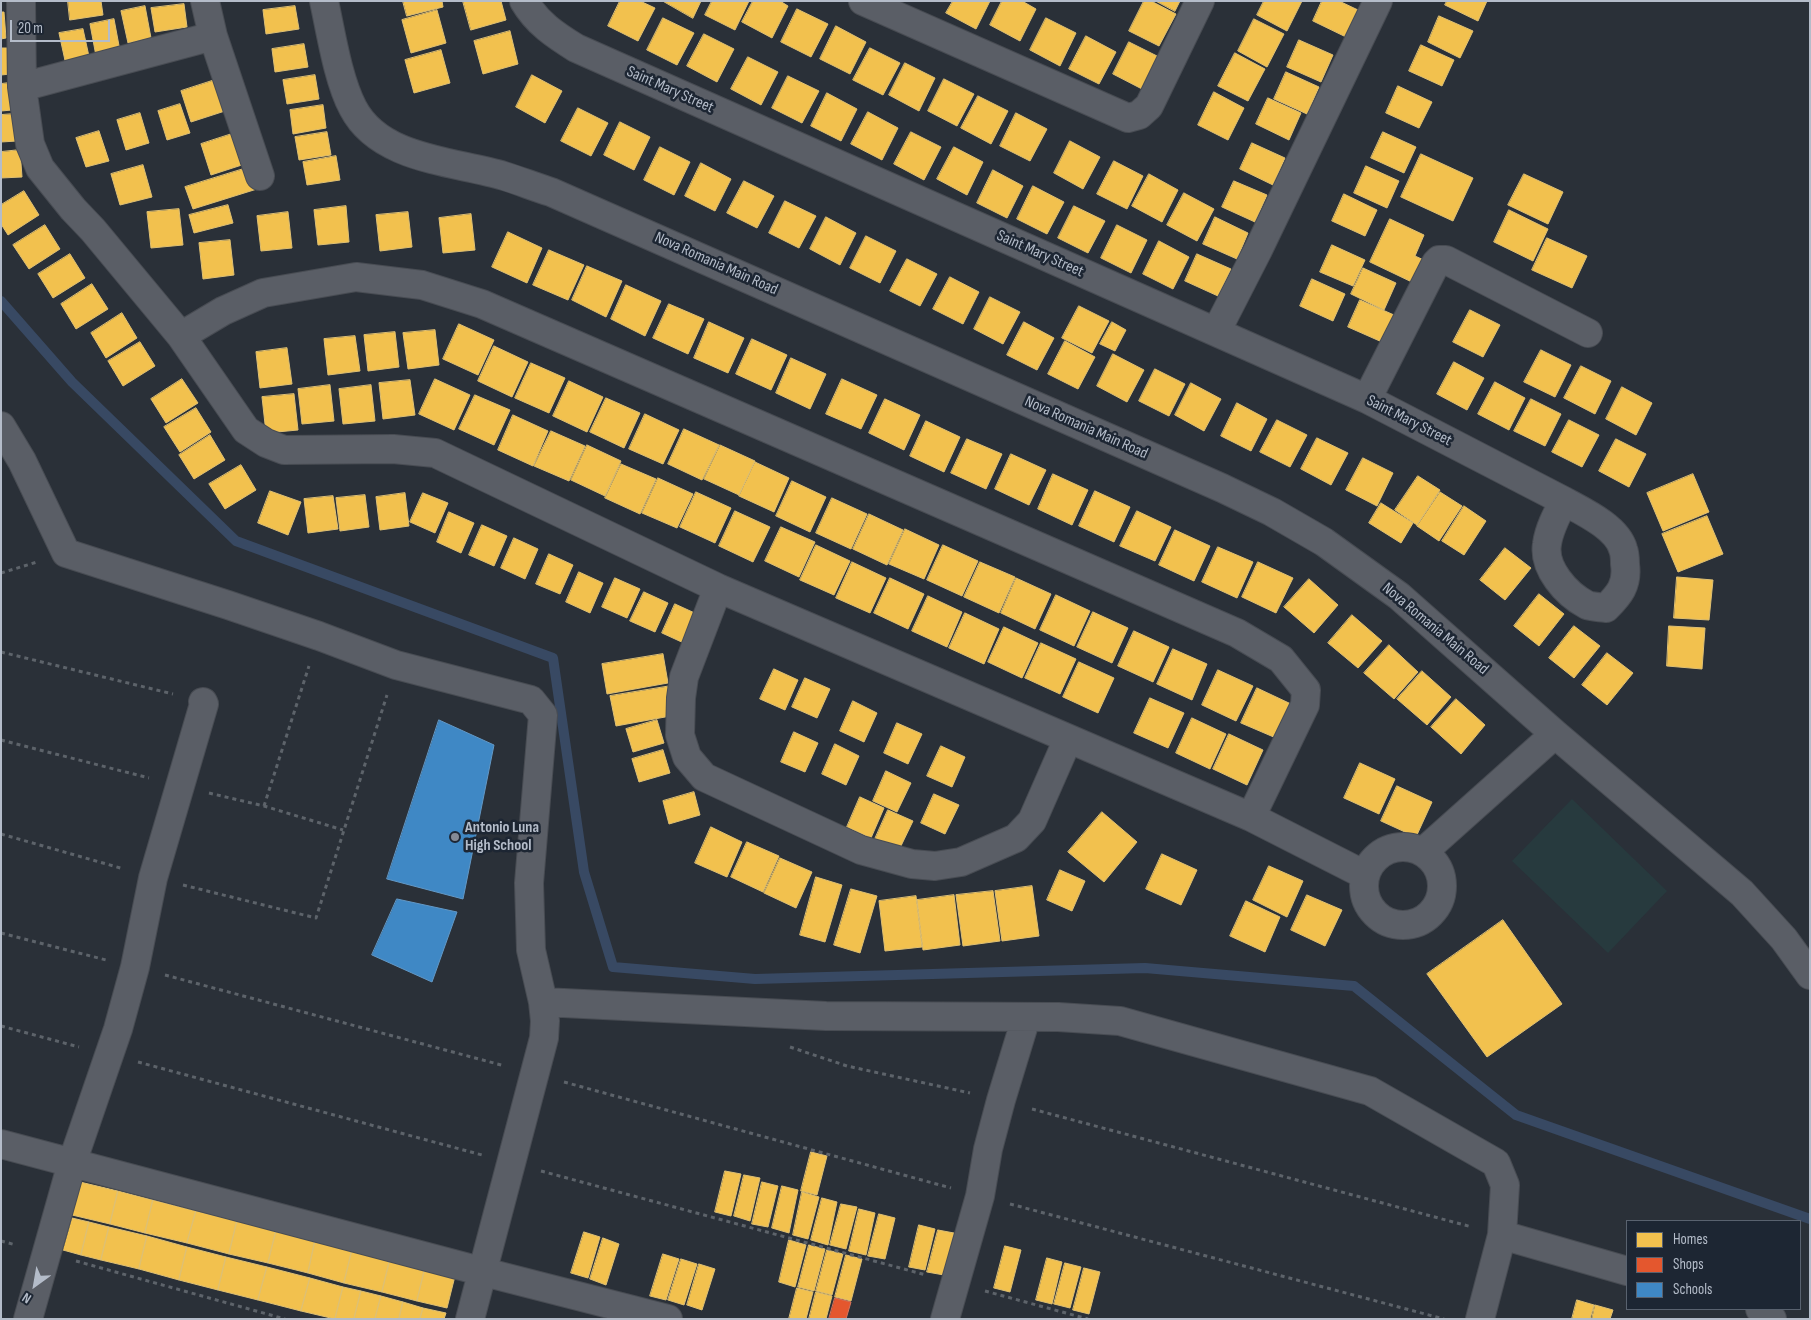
<!DOCTYPE html>
<style>
body{margin:0}
#map{position:relative;width:1811px;height:1320px;overflow:hidden;background:#2a3038;font-family:"Sofia Sans Condensed",sans-serif}
canvas{display:block}
.frame{position:absolute;inset:0;border:2px solid #b4bcc9;pointer-events:none}
.legend{position:absolute;left:1626px;top:1220px;width:175px;height:90px;box-sizing:border-box;background:#1d2633;border:1px solid #59626f;margin:0;padding:6px 9px;list-style:none;font-size:15px;color:#b4bcc9}
.legend li{display:flex;align-items:center;gap:10px;height:25px}
.legend b{width:25px;border:1px solid #59626f}
.north{position:absolute;left:10px;top:1260px;width:50px;height:50px;-webkit-text-stroke:4px #1d2633;paint-order:stroke;rotate:212deg;font-size:14px;font-weight:700;line-height:20px;text-align:center;color:#b4bcc9}
.north::after{content:'';display:block;margin:auto;width:18px;height:22px;background:#b4bcc9;clip-path:polygon(50% 0,100% 100%,50% 72%,0 100%)}
.scale{position:absolute;left:10px;top:20px;width:100px;height:22px;box-sizing:border-box;border:2px solid #b4bcc9;border-top:0;padding-left:6px;font-size:15px;line-height:18px;white-space:nowrap;color:#b4bcc9;-webkit-text-stroke:4px #1d2633;paint-order:stroke}
</style>
<div id="map">
<canvas width="1811" height="1320"></canvas>
<div class="frame"></div>
<ul class="legend">
<li><b style="height:14px;background:#f2c14e"></b>Homes</li>
<li><b style="height:14px;background:#e4572e"></b>Shops</li>
<li><b style="height:14px;background:#3f88c5"></b>Schools</li>
</ul>
<div class="north">N</div>
<div class="scale">20 m</div>
</div>
<script>
const g = document.querySelector('canvas').getContext('2d');
g.lineJoin = 'round';
function fill(path, color) { g.fillStyle = color; g.fill(path, 'evenodd'); }
function stroke(path, color, width, dash) { g.strokeStyle = color; g.lineWidth = width; g.lineCap = dash ? 'butt' : 'round'; g.setLineDash(dash || []); g.stroke(path); }
function label(font, color, halo, rows, align = 'center') {
  g.font = font + ' "Sofia Sans Condensed",sans-serif'; g.lineWidth = 5; g.setLineDash([]); g.textBaseline = 'middle'; g.strokeStyle = halo; g.fillStyle = color; for (const [text, x, y, turn = 0] of rows) {
    g.save(); g.translate(x, y); g.rotate((+turn || 0) * Math.PI / 180); g.textAlign = isNaN(turn) ? turn : align; if (halo) g.strokeText(text, 0, 0); g.fillText(text, 0, 0); g.restore();
  }
}
fill(new Path2D(`
 M1572 799 1667 891 1608 953 1512 861Z`), '#273a3e');
const homes = new Path2D(`
 M68 1H101L103 15 70 20Z
 M403 1H442L443 7 407 16Z
 M463 1H501L506 20 471 30Z
 M620 1H640L655 8 638 41 608 26Z
 M663 1H701L693 18Z
 M712 1H749L735 30 705 15Z
 M753 1H780L788 6 772 38 742 22Z
 M953 1H990L976 29 946 13Z
 M1002 1H1022L1036 9 1020 41 990 25Z
 M1144 1H1151L1176 14 1159 46 1129 31Z
 M1156 1H1180L1175 11Z
 M1264 1H1302L1287 31 1257 15Z
 M1322 1H1339L1358 10 1346 37 1313 21Z
 M1447 1H1487L1478 21 1445 5Z
 M184 4 187 27 155 32 151 8Z
 M145 6 151 38 128 43 121 11Z
 M295 6 299 29 266 34 263 10Z
 M797 9 828 24 811 57 781 42Z
 M437 10 446 43 411 53 402 20Z
 M1 12H4L6 38 1 39Z
 M1439 16 1473 31 1460 58 1428 42Z
 M663 18 694 33 677 65 647 50Z
 M1046 18 1076 33 1060 66 1030 50Z
 M114 19 120 51 96 56 90 24Z
 M1254 19 1284 34 1267 67 1238 51Z
 M836 26 866 42 850 74 820 59Z
 M83 29 90 61 66 65 59 33Z
 M510 31 518 64 483 74 474 41Z
 M704 34 734 49 717 82 687 66Z
 M1086 36 1116 52 1099 84 1069 69Z
 M1299 40 1333 55 1321 82 1287 67Z
 M1129 42 1159 57 1142 89 1113 74Z
 M304 44 308 67 275 72 272 49Z
 M1421 45 1454 60 1442 86 1409 71Z
 M1 48H9L11 74 1 75Z
 M870 48 900 63 883 95 853 80Z
 M441 50 450 83 414 93 405 60Z
 M1235 53 1265 69 1248 101 1218 86Z
 M748 57 778 72 761 105 731 89Z
 M905 63 935 78 919 111 889 95Z
 M1286 72 1319 87 1307 114 1274 99Z
 M315 75 319 99 287 104 283 80Z
 M532 75 562 91 545 123 516 107Z
 M788 76 819 91 802 123 772 108Z
 M218 79 228 110 191 122 181 91Z
 M944 79 974 94 957 126 928 111Z
 M9 83 12 110 1 111V84Z
 M1398 86 1432 102 1419 128 1386 113Z
 M1214 92 1244 108 1228 140 1198 125Z
 M827 93 857 109 841 141 811 126Z
 M978 96 1008 111 991 144 961 128Z
 M1268 98 1301 113 1289 140 1256 124Z
 M180 104 190 133 167 140 158 111Z
 M323 105 326 128 293 134 290 110Z
 M578 108 608 123 591 156 561 141Z
 M868 112 898 128 882 160 851 144Z
 M140 113 149 143 126 150 117 120Z
 M1016 113 1047 129 1030 161 1000 146Z
 M14 114 17 141 1 142V115Z
 M620 122 650 137 634 170 604 155Z
 M99 131 109 161 86 167 76 138Z
 M238 132 248 163 211 175 201 144Z
 M327 132 331 155 299 160 295 137Z
 M911 132 941 147 924 180 894 164Z
 M1383 132 1416 147 1404 173 1371 158Z
 M1070 141 1100 157 1083 189 1054 173Z
 M1252 143 1285 158 1273 185 1240 169Z
 M660 147 690 162 674 195 644 180Z
 M954 147 983 162 967 195 937 179Z
 M20 150 22 177 1 178V152Z
 M1421 154 1473 178 1453 221 1401 197Z
 M336 156 340 180 307 185 303 162Z
 M1114 161 1143 176 1127 209 1097 194Z
 M701 163 731 179 715 211 685 196Z
 M143 165 152 197 120 205 111 174Z
 M1366 166 1399 181 1387 208 1354 193Z
 M250 167 257 189 193 209 185 187Z
 M993 170 1023 186 1007 218 977 203Z
 M1149 174 1178 190 1162 222 1132 206Z
 M1524 174 1563 192 1548 224 1508 205Z
 M744 181 774 196 757 228 727 213Z
 M1234 181 1267 195 1255 222 1222 207Z
 M1033 186 1064 202 1047 234 1017 219Z
 M24 191 39 215 8 235 1 224V205Z
 M1184 193 1214 209 1197 241 1167 225Z
 M1344 194 1377 210 1365 236 1332 221Z
 M785 201 816 216 799 248 769 233Z
 M228 205 233 223 194 233 189 215Z
 M346 206 349 242 318 245 314 210Z
 M1074 206 1105 221 1088 253 1058 238Z
 M179 209 183 245 151 248 147 212Z
 M1509 210 1548 229 1533 261 1494 242Z
 M288 212 292 248 261 251 257 216Z
 M408 212 412 247 380 251 376 215Z
 M471 214 475 250 443 253 439 218Z
 M826 217 856 233 840 265 810 249Z
 M1215 217 1248 233 1237 259 1203 244Z
 M1390 219 1424 235 1415 256 1426 261 1416 284 1370 262Z
 M45 225 60 249 29 269 13 245Z
 M1117 225 1147 240 1131 273 1101 258Z
 M508 232 542 248 527 283 492 267Z
 M866 236 896 251 880 283 850 268Z
 M1547 238 1587 256 1572 288 1532 270Z
 M230 240 234 275 203 279 199 243Z
 M1159 241 1189 257 1173 289 1143 274Z
 M1332 245 1365 260 1353 286 1320 272Z
 M549 250 584 265 568 300 533 285Z
 M70 254 85 278 53 298 38 274Z
 M1197 254 1231 269 1218 296 1185 281Z
 M907 259 937 274 920 306 890 291Z
 M587 266 622 281 606 317 572 300Z
 M1363 268 1396 283 1384 310 1351 294Z
 M950 277 979 292 963 324 933 309Z
 M1312 279 1345 294 1333 321 1300 306Z
 M92 284 108 309 76 329 61 304Z
 M626 285 661 301 645 336 611 319Z
 M990 297 1020 312 1003 344 974 329Z
 M1360 300 1394 315 1382 342 1348 327Z
 M669 304 704 319 688 354 653 338Z
 M1079 306 1109 321 1092 353 1062 338Z
 M1470 310 1500 325 1483 357 1453 342Z
 M122 313 137 338 106 358 91 333Z
 M709 322 744 338 728 373 694 358Z
 M1024 322 1054 338 1037 370 1007 355Z
 M1112 322 1126 330 1115 351 1100 344Z
 M459 324 494 340 478 375 443 359Z
 M435 330 439 365 408 369 403 333Z
 M395 332 399 367 368 371 364 335Z
 M355 336 360 371 328 375 324 339Z
 M752 339 787 355 771 390 736 374Z
 M1065 341 1095 357 1078 389 1048 374Z
 M140 342 155 366 123 386 108 361Z
 M494 346 528 362 512 397 478 381Z
 M287 348 292 384 260 388 256 352Z
 M1541 350 1571 365 1555 397 1524 382Z
 M1113 354 1144 370 1127 402 1097 386Z
 M791 358 826 374 810 409 776 393Z
 M1454 362 1484 378 1467 410 1437 394Z
 M531 363 565 378 549 413 515 398Z
 M1581 366 1611 381 1595 414 1564 398Z
 M1155 369 1185 384 1169 416 1139 401Z
 M182 379 198 403 166 423 151 399Z
 M435 379 470 395 454 430 419 414Z
 M842 379 877 395 861 429 826 414Z
 M410 380 415 415 383 419 379 383Z
 M569 381 603 397 587 432 553 416Z
 M1495 382 1525 398 1509 430 1478 414Z
 M1191 383 1221 399 1204 431 1175 415Z
 M330 385 334 421 302 424 298 389Z
 M371 385 375 421 343 424 339 389Z
 M1622 387 1652 403 1636 435 1606 419Z
 M294 394 298 430 266 433 262 397Z
 M475 395 510 410 494 445 459 429Z
 M606 398 640 413 624 448 590 432Z
 M885 399 920 415 904 450 869 433Z
 M1531 399 1561 414 1545 446 1514 431Z
 M1237 403 1267 419 1251 451 1221 436Z
 M196 408 211 432 180 452 164 427Z
 M645 414 679 430 663 464 629 449Z
 M513 415 548 431 533 466 498 450Z
 M1277 420 1307 435 1290 467 1260 452Z
 M1569 420 1599 435 1582 467 1552 452Z
 M926 421 960 437 944 472 910 456Z
 M684 429 719 445 702 480 668 464Z
 M551 431 585 446 569 481 534 466Z
 M210 435 225 460 194 479 179 455Z
 M1317 438 1348 453 1331 485 1301 469Z
 M967 439 1002 454 986 489 951 473Z
 M1616 439 1646 454 1629 487 1599 471Z
 M587 445 621 461 605 496 571 480Z
 M720 445 755 461 739 495 704 479Z
 M1011 454 1046 470 1029 505 995 489Z
 M1363 458 1393 473 1377 506 1346 490Z
 M755 462 789 478 774 512 739 496Z
 M621 464 656 479 640 514 605 498Z
 M241 465 256 490 225 509 209 484Z
 M1053 474 1088 490 1072 525 1038 509Z
 M1693 474 1709 512 1663 531 1647 493Z
 M1418 476 1440 490 1417 525 1395 510Z
 M658 478 693 494 677 528 642 513Z
 M792 481 826 497 810 532 776 516Z
 M270 491 301 502 288 535 258 523Z
 M1095 491 1130 507 1114 542 1079 526Z
 M696 492 731 508 715 543 680 527Z
 M1440 492 1462 506 1439 541 1417 526Z
 M405 493 409 526 380 530 376 497Z
 M423 493 448 503 435 533 410 522Z
 M365 495 369 527 340 531 336 498Z
 M333 496 338 529 308 533 304 499Z
 M832 498 867 514 851 549 816 533Z
 M1381 503 1413 523 1401 543 1369 523Z
 M1464 506 1486 521 1464 555 1442 541Z
 M735 511 770 527 753 562 719 546Z
 M1137 511 1171 527 1155 561 1120 546Z
 M449 512 474 523 461 553 437 542Z
 M869 514 903 530 887 565 853 549Z
 M1707 516 1723 554 1678 572 1662 534Z
 M482 525 507 536 494 566 469 555Z
 M781 527 815 542 799 577 765 561Z
 M905 529 939 545 924 579 889 564Z
 M1175 530 1210 546 1194 581 1159 565Z
 M514 538 538 549 525 579 501 568Z
 M816 545 850 561 834 595 800 580Z
 M943 545 978 561 962 596 927 580Z
 M1218 547 1253 562 1237 598 1202 582Z
 M1505 548 1531 568 1505 600 1480 580Z
 M549 554 573 565 560 594 536 584Z
 M852 562 886 578 870 613 836 598Z
 M980 562 1015 577 999 613 964 597Z
 M1258 562 1293 578 1276 613 1242 597Z
 M579 572 603 583 590 613 566 602Z
 M1677 577 1713 580 1709 620 1674 618Z
 M615 578 640 589 627 618 602 607Z
 M890 578 924 594 908 629 874 613Z
 M1016 578 1051 594 1035 629 1001 613Z
 M1309 579 1338 605 1314 633 1284 607Z
 M644 592 668 603 655 632 630 621Z
 M1539 594 1564 614 1539 646 1514 626Z
 M1056 595 1090 611 1074 646 1040 630Z
 M928 596 962 612 947 647 912 631Z
 M675 604 699 615 686 644 662 633Z
 M1093 612 1128 628 1112 663 1077 647Z
 M965 613 999 629 984 664 949 648Z
 M1352 615 1382 641 1358 668 1328 643Z
 M1574 626 1600 646 1574 678 1549 658Z
 M1669 626 1705 628 1702 669 1667 666Z
 M1004 627 1038 643 1022 678 988 662Z
 M1134 631 1169 647 1153 682 1118 666Z
 M1041 643 1076 659 1060 694 1025 678Z
 M1389 645 1418 672 1394 699 1364 673Z
 M1173 649 1207 664 1192 700 1157 684Z
 M1607 653 1633 673 1607 705 1582 685Z
 M663 654 668 683 607 694 602 664Z
 M1079 662 1114 678 1098 713 1063 697Z
 M774 669 798 680 785 710 760 699Z
 M1218 670 1253 686 1236 721 1202 705Z
 M1422 671 1451 697 1427 725 1397 699Z
 M805 678 830 689 817 718 792 707Z
 M671 686 676 715 616 726 610 696Z
 M1257 688 1291 704 1276 738 1241 723Z
 M1150 698 1184 713 1168 748 1134 733Z
 M1456 699 1485 725 1461 754 1431 727Z
 M853 701 877 713 864 742 840 731Z
 M1192 718 1226 734 1210 769 1176 753Z
 M657 720 664 743 633 752 626 729Z
 M897 723 922 734 908 764 884 753Z
 M794 732 818 743 805 772 781 762Z
 M1229 734 1263 750 1247 785 1213 769Z
 M835 744 859 756 846 785 822 774Z
 M941 746 965 757 952 787 927 776Z
 M663 750 670 773 639 782 632 759Z
 M1360 763 1395 779 1379 814 1344 798Z
 M886 771 911 783 897 812 873 801Z
 M1397 786 1432 802 1416 837 1381 821Z
 M694 792 700 815 669 824 663 801Z
 M934 794 959 805 945 834 921 823Z
 M860 797 884 808 871 838 847 827Z
 M888 810 913 821 899 850 875 839Z
 M1102 812 1137 842 1104 882 1068 852Z
 M711 827 742 842 727 877 695 863Z
 M747 842 779 856 763 892 731 877Z
 M1162 854 1197 870 1181 905 1146 889Z
 M780 858 812 872 796 908 764 893Z
 M1269 866 1303 881 1287 917 1253 900Z
 M1060 870 1085 881 1072 911 1047 900Z
 M816 877 842 885 825 942 800 935Z
 M1032 886 1039 936 1002 941 995 891Z
 M851 889 877 896 860 953 834 945Z
 M993 891 1000 941 963 946 956 895Z
 M954 895 960 945 923 950 917 900Z
 M1307 895 1342 910 1325 946 1291 930Z
 M916 896 922 947 885 951 879 901Z
 M1246 901 1280 917 1265 952 1230 936Z
 M1503 920 1562 1004 1487 1057 1427 974Z
 M811 1152 827 1156 817 1195 801 1191Z
 M725 1171 741 1174 731 1216 715 1212Z
 M744 1175 760 1178 750 1221 734 1216Z
 M80 1182 118 1191 110 1224 72 1215Z
 M762 1182 778 1186 768 1227 752 1224Z
 M782 1186 798 1190 789 1233 772 1228Z
 M118 1191 153 1200 145 1233 110 1224Z
 M802 1192 819 1197 808 1239 793 1235Z
 M822 1198 837 1202 828 1245 811 1240Z
 M153 1200 196 1211 187 1243 145 1233Z
 M841 1204 857 1207 846 1249 830 1245Z
 M859 1209 875 1213 866 1255 849 1251Z
 M196 1211 237 1221 229 1254 187 1243Z
 M879 1214 895 1218 885 1259 868 1256Z
 M72 1218 89 1222 81 1255 63 1250Z
 M237 1221 276 1231 268 1263 229 1254Z
 M89 1222 109 1227 101 1260 81 1255Z
 M919 1225 935 1229 925 1270 909 1267Z
 M109 1227 147 1236 139 1269 101 1260Z
 M938 1230 954 1233 944 1275 927 1272Z
 M276 1231 315 1241 308 1273 268 1263Z
 M584 1232 600 1237 588 1278 571 1273Z
 M147 1236 187 1247 179 1280 139 1269Z
 M603 1238 619 1244 606 1285 590 1279Z
 M789 1240 806 1245 795 1287 779 1282Z
 M315 1241 352 1250 344 1283 308 1273Z
 M809 1245 825 1249 814 1291 798 1287Z
 M1005 1246 1021 1250 1010 1292 994 1288Z
 M187 1247 226 1257 218 1290 179 1280Z
 M352 1250 390 1259 382 1292 344 1283Z
 M827 1250 843 1254 832 1295 816 1291Z
 M663 1254 679 1259 666 1300 650 1296Z
 M846 1255 862 1259 851 1301 835 1297Z
 M226 1257 267 1267 258 1300 218 1290Z
 M1047 1258 1062 1262 1052 1304 1036 1300Z
 M390 1259 425 1268 417 1301 382 1292Z
 M681 1259 697 1264 684 1305 668 1300Z
 M1065 1263 1081 1267 1070 1308 1054 1304Z
 M699 1264 715 1269 702 1310 687 1305Z
 M267 1267 310 1278 301 1311 258 1300Z
 M425 1268 455 1276 447 1308 417 1301Z
 M1084 1268 1100 1272 1089 1314 1073 1310Z
 M310 1278 343 1287 335 1319 301 1311Z
 M343 1287 361 1291 354 1319H335Z
 M797 1288 813 1292 806 1319H789Z
 M361 1291 381 1296 375 1319H354Z
 M816 1292 832 1296 826 1319H809Z
 M381 1296 403 1302 399 1319H375Z
 M1577 1300 1594 1305 1590 1319H1572Z
 M403 1302 423 1308 420 1319H399Z
 M1595 1305 1613 1310 1610 1319H1592Z
 M423 1308 446 1313 444 1319H420Z`);
fill(homes, '#f2c14e');
stroke(homes, '#dfc073', 1);
const shops = new Path2D(`
 M835 1298 851 1302 846 1319H829Z`);
fill(shops, '#e4572e');
stroke(shops, '#d6755c', 1);
const schools = new Path2D(`
 M439 720 494 745 463 899 387 879Z
 M397 899 457 912 432 982 372 955Z`);
fill(schools, '#3f88c5');
stroke(schools, '#6298c6', 1);
stroke(new Path2D(`
 M1 301 72 382 236 541 553 658 584 872 613 967 755 979 1145 968 1354 986 1516 1115 1810 1219`), '#384963', 10);
const street = new Path2D(`
 M21 1 22 87 30 144 40 168 73 209 93 230 181 336
 M205 1 213 36 260 176
 M324 1C331 33 338 80 353 108 380 160 454 161 504 176 520 181 535 187 551 192L1222 488 1272 512 1324 542 1399 596 1555 734 1742 893 1784 939 1810 975
 M524 1C537 23 555 35 576 48L1367 399 1564 501C1582 511 1617 527 1623 549 1625 554 1625 559 1625 564 1628 585 1619 595 1606 608 1600 607 1592 607 1587 605 1566 594 1543 568 1547 544 1549 529 1557 514 1564 501
 M863 1 1128 118 1139 115 1149 106 1200 1
 M22 87 213 36
 M356 277 422 285 482 304 1237 633 1281 659 1306 690 1305 705 1251 817 718 588 435 453 393 449 284 450 266 443 246 430 181 336 223 311 263 293Z
 M1216 332 1258 250 1378 1
 M1367 399 1436 263 1439 260H1446L1588 333
 M1 426 22 461 66 553 228 605 319 636 396 665 531 700 543 715 529 883 531 950 543 1002 826 1016 1058 1017 1120 1021 1370 1091 1496 1163 1505 1185 1502 1235 1480 1319
 M718 588 684 677 681 698 680 735 687 757 704 777 861 850 912 864 935 866 961 862 1016 838 1032 821 1068 739
 M1251 817 1365 875
 M1364 886a39 39 0 1 1 78 0a39 39 0 1 1-78 0Z
 M1423 852 1555 734
 M1 1144 484 1272 668 1319
 M1502 1235 1627 1271
 M1760 1309 1772 1319
 M28 1319 72 1163 118 1029 135 967 153 878 204 704 203 702
 M470 1319 544 1038 545 1021 543 1002
 M945 1319 980 1196 988 1149 1001 1100 1026 1018`);
stroke(street, '#484c53', 30);
stroke(new Path2D(`
 M1 573 37 562
 M1 652 173 694
 M1 740 149 778
 M209 793 264 806 343 830
 M264 806 309 666
 M1 834 124 869
 M183 885 316 918 387 695
 M1 933 106 960
 M165 975 505 1066
 M1 1026 79 1047
 M790 1047 847 1066 970 1093
 M138 1062 482 1155
 M564 1082 951 1188
 M1032 1109 1472 1227
 M541 1171 926 1275
 M1010 1204 1444 1319
 M1 1241 16 1245
 M76 1261 285 1319
 M985 1291 1088 1319`), '#5d636a', 3, [4, 4]);
stroke(street, '#5a5e66', 28);
for (const [x, y, r, color] of [
 [455,837,5,"#848b96"]
]) { const dot = new Path2D(); dot.arc(x, y, r, 0, 2 * Math.PI); g.fillStyle = color; g.fill(dot); stroke(dot, '#1d2633', 2); }
label('16px', '#b4bcc9', '#1d2633', [
 ["Saint Mary Street",670,90,24],
 ["Saint Mary Street",1040,254,24],
 ["Nova Romania Main Road",716,264,24],
 ["Saint Mary Street",1409,421,27],
 ["Nova Romania Main Road",1086,428,24],
 ["Nova Romania Main Road",1435,629,40]
]);
label('bold 16px', '#b4bcc9', '#1d2633', [
 ["Antonio Luna",465,828],
 ["High School",465,846]
], 'left');
</script>
